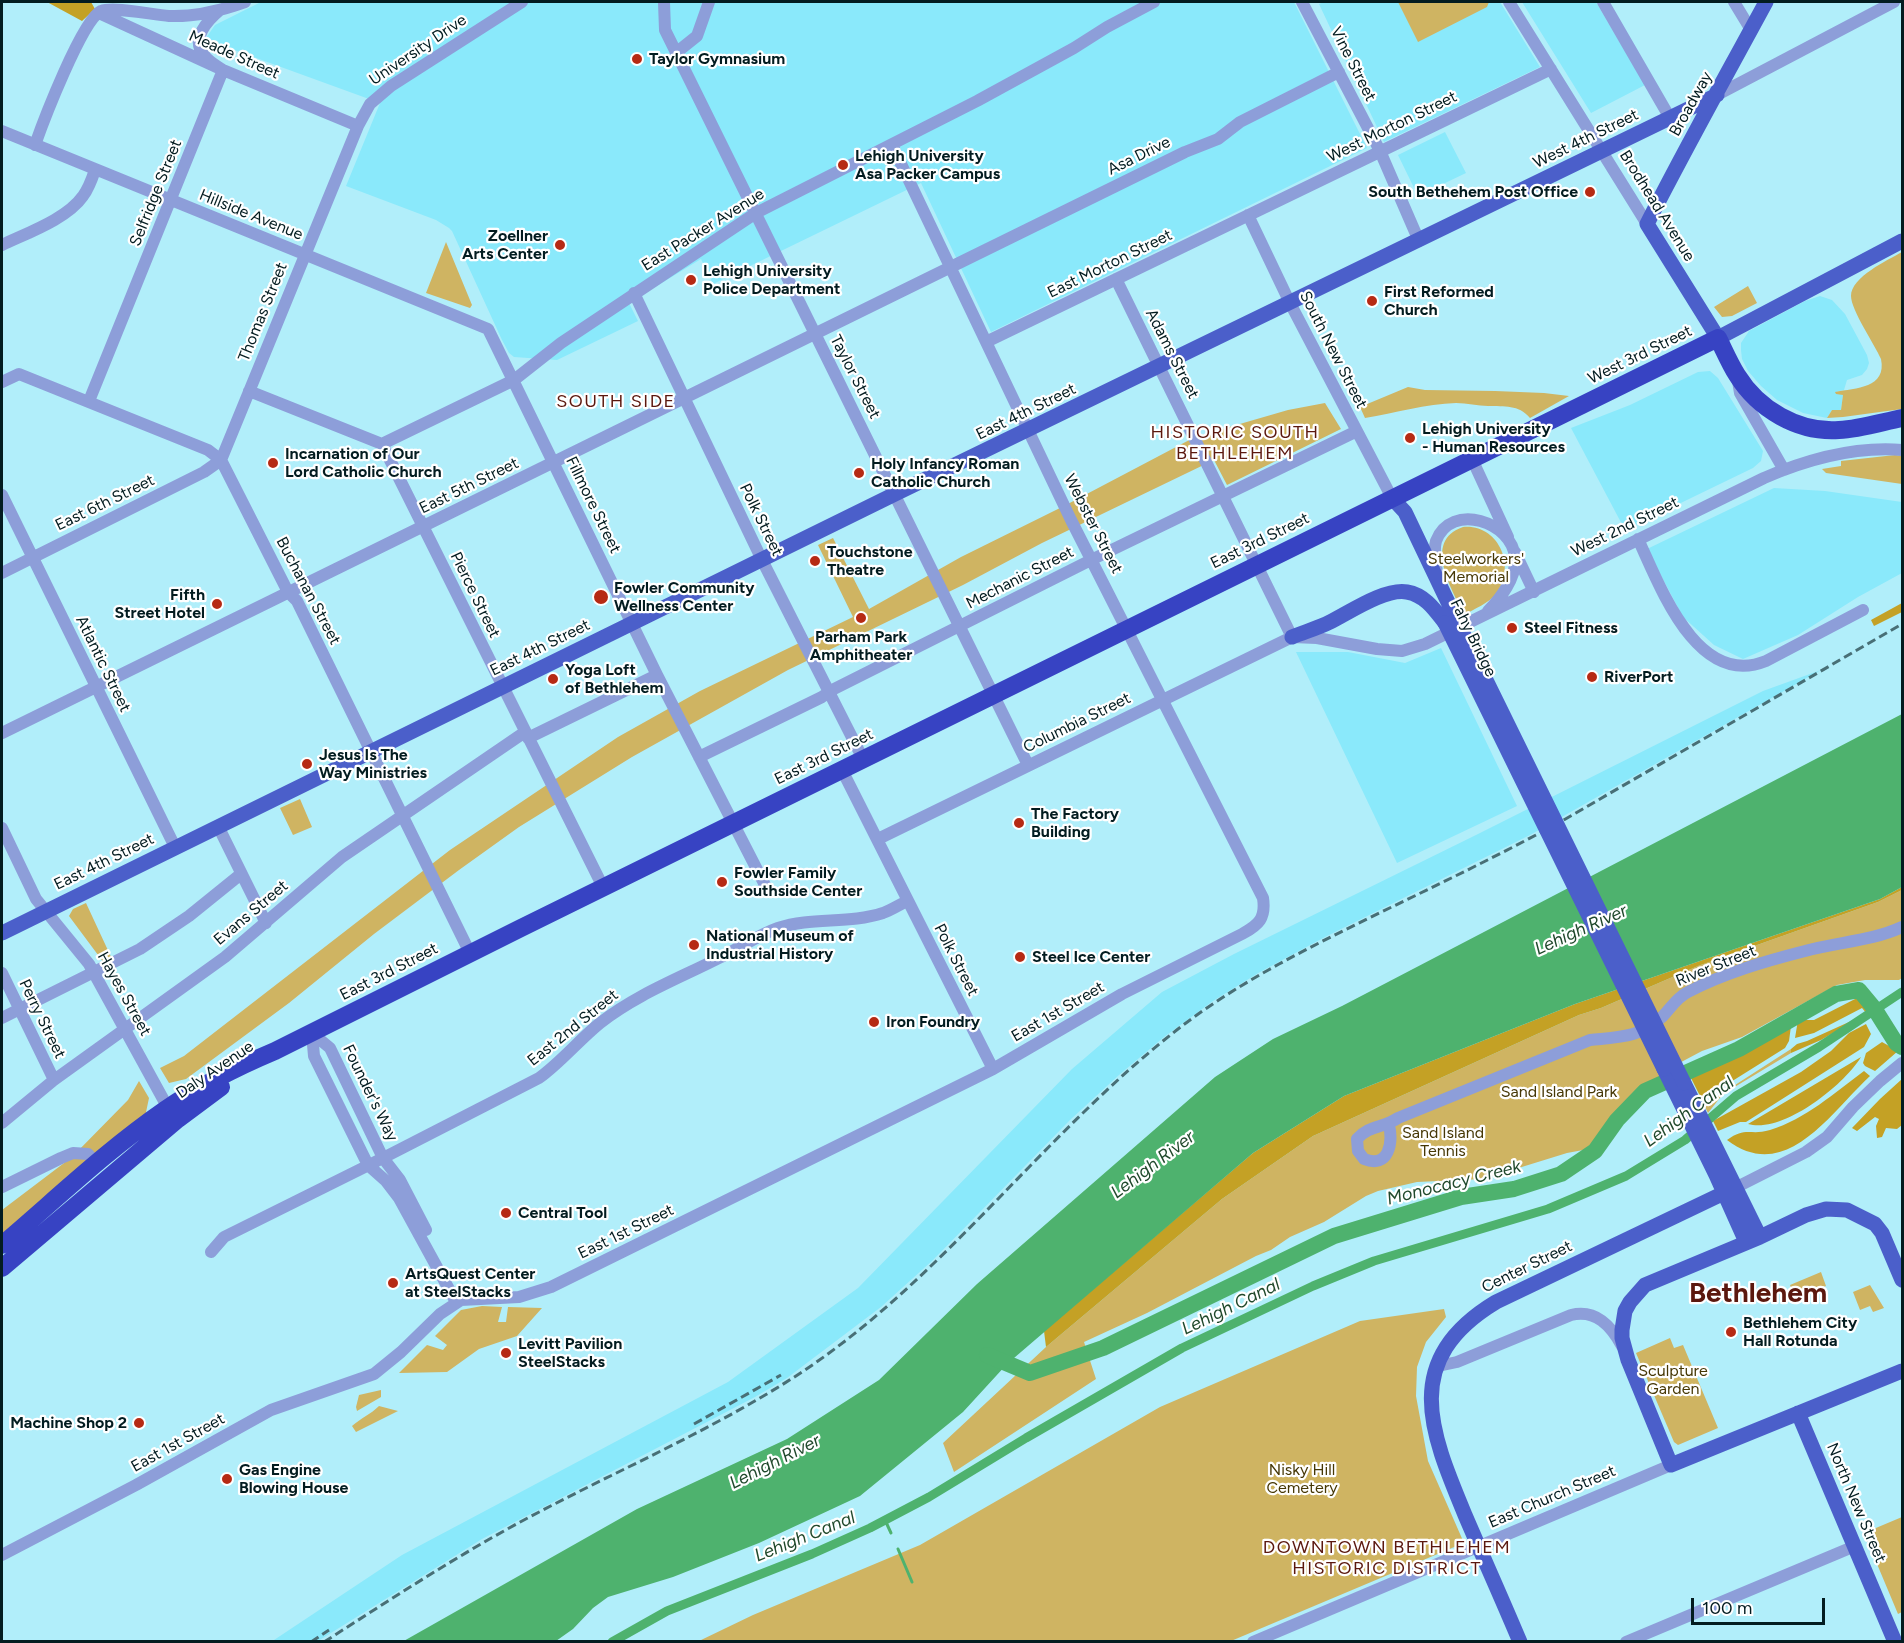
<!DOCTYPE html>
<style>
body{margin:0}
#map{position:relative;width:1904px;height:1643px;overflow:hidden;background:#b1eefa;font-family:Figtree,sans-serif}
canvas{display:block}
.frame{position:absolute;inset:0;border:3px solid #031c20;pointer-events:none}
.scale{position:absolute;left:1691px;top:1598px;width:134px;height:27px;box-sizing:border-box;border:3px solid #031c20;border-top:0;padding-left:8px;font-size:18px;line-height:21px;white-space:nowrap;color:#031c20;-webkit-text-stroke:4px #fff;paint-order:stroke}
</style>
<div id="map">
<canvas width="1904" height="1643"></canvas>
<div class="frame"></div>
<div class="scale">100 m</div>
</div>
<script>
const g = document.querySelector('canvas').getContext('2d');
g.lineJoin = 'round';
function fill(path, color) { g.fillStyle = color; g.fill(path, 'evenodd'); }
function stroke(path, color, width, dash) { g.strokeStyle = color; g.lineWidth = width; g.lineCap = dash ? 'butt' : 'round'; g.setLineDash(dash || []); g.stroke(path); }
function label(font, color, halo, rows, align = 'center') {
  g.font = font + ' Figtree,sans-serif'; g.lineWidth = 4.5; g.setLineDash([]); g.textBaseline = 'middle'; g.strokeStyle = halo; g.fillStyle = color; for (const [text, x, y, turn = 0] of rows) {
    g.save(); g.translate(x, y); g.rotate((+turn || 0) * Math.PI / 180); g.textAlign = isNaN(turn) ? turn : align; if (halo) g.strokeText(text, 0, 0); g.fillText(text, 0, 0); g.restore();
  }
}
fill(new Path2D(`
 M261 2H1294L1367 148 991 332 921 183 713 284 701 259 629 303 638 321 557 360 514 357 509 353 502 340 452 231 449 228 436 220 346 186 380 103 226 47 206 44V38L215 25Z
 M1324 2H1500L1540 67 1384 142 1319 4Z
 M1522 2H1596L1645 85 1591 113Z
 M1445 132 1466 173 1418 196 1398 155Z
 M1820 296 1832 300 1845 314 1867 355 1869 363 1867 369 1862 375 1847 380 1844 390 1836 392 1843 395 1841 410H1832L1827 418 1803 413 1777 400 1761 386 1748 371 1742 359 1741 350V343L1749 331 1805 301Z
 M1710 371 1718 378 1763 451 1761 461 1753 468 1625 530 1571 428 1630 405 1698 372Z
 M1774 488 1825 491 1902 502V573L1858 597 1798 635 1743 659 1714 645 1683 617 1647 549Z
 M1441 648 1517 806 1397 863 1296 652H1348L1405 663Z
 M1821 670 1530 835 1325 937 1260 972 1213 1001 1164 1037 1119 1075 1070 1120 933 1260 881 1307 787 1378 755 1397 482 1539 318 1641 271 1642 402 1555 728 1382 858 1288 1072 1069 1162 992 1234 954 1476 835 1763 691Z`), '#8ae9fb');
fill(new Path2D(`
 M1398 2H1489L1487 7 1418 42Z
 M446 242 472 305 470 308 426 293Z
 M1902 252V409L1843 417 1827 418 1832 410H1841L1843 395 1836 394 1835 392C1856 388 1887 388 1881 359 1875 345 1851 310 1851 296 1851 277 1888 260 1902 252Z
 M1748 286 1757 303 1732 316 1722 317 1714 307Z
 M1408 387 1425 390 1495 391 1544 393 1569 396 1530 418C1518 404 1505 407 1488 406 1478 406 1467 403 1456 403 1426 404 1395 413 1365 418L1360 407Z
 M1325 403 1341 429 1227 485 1214 460 1042 543 963 585 788 670 632 757 519 827 459 870 374 934 289 1003 186 1079 169 1083 160 1068 184 1056 450 850 618 737 700 691 853 617 818 545 833 538 869 609 961 557 1064 506 1195 437 1288 410Z
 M1895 455 1902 456V484L1826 473 1822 469 1841 466V461Z
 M1463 527C1499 524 1517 567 1496 594 1489 603 1474 609 1464 615 1452 589 1422 541 1463 527Z
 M300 799 312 827 293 835 280 808Z
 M1902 890V978L1899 980H1865L1837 985 1742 1037 1702 1051 1670 1068 1640 1093 1594 1148 1567 1153 1483 1179 1417 1182 1378 1191 1366 1196 1324 1222 1290 1237 1271 1250 1256 1256 1147 1313 1084 1342 1096 1379 954 1472 943 1443 1046 1347 1222 1199 1313 1136 1579 1015 1601 1008 1698 966 1878 902Z
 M86 903 112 959 104 963 69 916 73 909Z
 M1791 1049V1053L1723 1094 1708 1113 1704 1105Z
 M139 1081 149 1098 145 1117 2 1239V1210L72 1157 128 1100Z
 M1821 1272 1826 1286 1796 1299 1790 1285Z
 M1870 1285 1884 1308 1873 1312 1870 1306 1860 1310 1853 1292Z
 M482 1306 502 1307 498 1322H506L508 1307 542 1308 517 1336 479 1349 447 1372 399 1373 427 1345 443 1350 447 1345 435 1336 461 1310Z
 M1444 1309 1446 1317 1426 1342 1417 1367 1416 1396 1428 1461 1464 1543 1459 1545 1231 1641H699L753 1615 920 1545 1160 1407 1360 1321Z
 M1670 1338 1674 1348 1683 1345 1718 1428 1678 1445 1674 1442 1636 1353Z
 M381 1390V1397L357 1411 356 1407 359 1395Z
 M379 1406 398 1411 356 1432 352 1426C361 1418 371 1414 379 1406Z
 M1902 1517V1612L1898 1614 1864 1533Z`), '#cfb462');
fill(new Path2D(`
 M47 2H91L95 9 82 21Z
 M1902 603V612L1874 626 1871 620Z
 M1902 887V890L1878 902 1698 966 1601 1008 1579 1015 1313 1136 1222 1199 1046 1347 1044 1331 1253 1153 1344 1096 1575 1004 1880 899Z
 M1857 998 1866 1003 1870 1012 1867 1014 1862 1008 1814 1033 1795 1038 1798 1020H1814Z
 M1860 1017 1821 1040 1791 1053V1049L1797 1044 1807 1041Z
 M1866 1024 1871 1034 1864 1047 1746 1122H1740L1718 1131 1713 1121 1801 1072 1831 1051 1849 1033Z
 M1791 1026 1789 1041 1785 1048 1702 1100 1690 1076 1722 1059 1746 1053 1767 1037Z
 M1882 1042 1898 1051 1875 1071 1865 1066 1863 1063 1866 1053Z
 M1861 1057C1844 1085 1783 1134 1748 1124Z
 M1864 1071 1870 1076C1831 1112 1786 1185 1727 1140 1746 1126 1750 1136 1770 1130 1806 1119 1834 1093 1864 1071Z
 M1902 1079V1125L1897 1129 1886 1128 1882 1137 1877 1138 1876 1126 1879 1119 1875 1117 1857 1131 1852 1128 1880 1099Z`), '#c4a125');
fill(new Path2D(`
 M1902 714V887L1880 899 1575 1004 1344 1096 1253 1153 1007 1364 963 1412 860 1496 759 1543 673 1577 608 1597 593 1608 573 1629 556 1641 402 1642 637 1509 787 1439 879 1380 977 1284 1215 1077 1273 1039 1342 1006Z`), '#4eb26e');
stroke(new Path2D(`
 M885 1520 891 1533
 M898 1549 912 1582`), '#4eb26e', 3);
stroke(new Path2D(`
 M612 1642 667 1611 812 1554 870 1528 929 1497 1026 1438 1182 1348 1313 1286 1374 1261 1548 1209 1626 1176 1685 1140 1736 1096 1819 1047 1902 992`), '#4eb26e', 9);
stroke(new Path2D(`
 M987 1355 1030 1373 1103 1348 1334 1236 1461 1197 1514 1189 1561 1174 1595 1151 1617 1120 1645 1091 1739 1049 1836 994 1859 990 1874 1008 1896 1043 1902 1047`), '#4eb26e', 16);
stroke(new Path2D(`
 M664 2 665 30 1028 765
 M1302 2 1380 151 1419 241
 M1509 2 1647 224
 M1603 2 1670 118
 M1734 2 1751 30
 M99 13 223 70 358 126
 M677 52 697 36 709 2
 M1717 95 1894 2
 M2 131 488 329 657 675 767 889
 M35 145C43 122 82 20 101 11 114 6 153 15 169 16 195 17 220 11 245 2
 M1248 215 1290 303 1392 498
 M2 245C27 233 67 219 83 196 89 188 92 179 95 170
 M1116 279 1292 637
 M634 293 762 560 863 759
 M986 342 1551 69
 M1738 381 1740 393 1784 470
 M2 382 19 374 208 450 221 460 288 592 297 601 470 953
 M249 391 382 444 603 887
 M89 401 223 70C217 66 209 62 204 55 190 39 208 20 220 10
 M382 444 514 380 561 343 756 213 977 101 1074 48 1107 27 1154 2
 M1472 459 1508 537
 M2 495 175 847
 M1638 539C1660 586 1697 689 1766 661L1863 610
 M1515 552 1534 592
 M2 573 204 472 221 460 358 126 370 104 391 86 522 2
 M1437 573C1436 562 1433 551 1436 541 1451 501 1513 522 1515 558 1517 577 1500 599 1488 611
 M2 733 1185 152 1218 139 1240 122 1339 72
 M528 738 657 675
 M699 757 822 697 830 691 1091 560 1357 431
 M842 770 993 1069
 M218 826 266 923
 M2 828 36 899 89 964 168 1108 173 1113
 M878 839 1292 637 1317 638 1377 649 1402 651 1425 644 1764 478C1808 459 1854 446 1902 450
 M2 973 54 1080
 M2 1018 140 949 189 916 241 874
 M312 1033 314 1056 368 1165 386 1181 399 1198 456 1302
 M312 1033 330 1048 383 1158 400 1180 426 1230
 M2 1123 54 1080 225 957 342 857 525 732
 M1389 1125C1393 1143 1389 1169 1364 1159L1358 1151 1357 1139C1369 1125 1384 1128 1398 1118L1590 1040C1618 1037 1640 1038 1662 1017 1671 1008 1676 998 1688 992 1724 973 1766 961 1805 951 1837 942 1872 941 1902 927
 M2 1187 61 1158 73 1153 88 1154 97 1164
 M1729 1191 1806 1152 1827 1137 1853 1107 1880 1081 1902 1063
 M211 1252 224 1237 383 1158 539 1078C561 1062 579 1040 600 1023 637 994 680 978 721 957 740 948 758 935 778 928 812 917 849 924 883 913 891 910 899 905 907 901
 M1438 1366 1457 1362 1571 1315C1596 1309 1611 1326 1622 1346
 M2 1555 136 1485 271 1410 374 1374 401 1352 440 1314 461 1300 519 1297 551 1287 993 1069 1122 994 1242 934C1259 925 1266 918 1263 898L1071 520 892 145
 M1253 1642 1671 1465
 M1626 1642 1855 1546`), '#8d9ed9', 12);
stroke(new Path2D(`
 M1766 2C1726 76 1685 149 1647 224L1718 338 1902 241
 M1392 498 1405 512 1456 619
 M1292 637C1304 632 1318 628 1330 622 1350 612 1385 588 1407 592 1425 595 1435 610 1445 623
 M2 933 895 494 1717 95
 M1664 1069 1716 1175 1746 1242
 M1684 1083 1760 1237
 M1902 1280 1882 1233 1875 1224 1847 1210 1826 1209 1806 1215 1760 1237 1645 1285 1630 1302 1625 1311 1622 1330V1338L1628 1360 1671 1465 1902 1371
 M1798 1413 1895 1642
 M1520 1642C1502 1599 1483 1557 1465 1515 1430 1431 1400 1360 1496 1302L1724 1193`), '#4b5fca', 15);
stroke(new Path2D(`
 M2 1245C55 1200 107 1150 165 1110 199 1086 237 1067 275 1051L521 928 1718 338C1724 350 1730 364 1737 375 1758 409 1798 433 1839 430 1860 429 1882 422 1902 418
 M2 1268 178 1119 221 1087`), '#3743c3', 18);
stroke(new Path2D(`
 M694 1424 781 1375
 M311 1642 329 1630
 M324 1642C396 1596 467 1549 543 1510 629 1465 720 1426 802 1372 942 1279 1041 1137 1173 1033 1232 986 1300 952 1367 919 1433 887 1498 856 1562 821L1902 624`), '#486f76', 3, [9, 4.5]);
stroke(new Path2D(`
 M1456 619 1684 1083
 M1445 623 1664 1069`), '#4b5fca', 15);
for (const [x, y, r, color] of [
 [637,59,6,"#b62a14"],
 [843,165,6,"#b62a14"],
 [1590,192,6,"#b62a14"],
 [560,245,6,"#b62a14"],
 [691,280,6,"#b62a14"],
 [1372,301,6,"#b62a14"],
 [1410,438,6,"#b62a14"],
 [273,463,6,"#b62a14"],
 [859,473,6,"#b62a14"],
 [815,561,6,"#b62a14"],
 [601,597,8,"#b62a14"],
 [217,604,6,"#b62a14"],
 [861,618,6,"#b62a14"],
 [1512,628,6,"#b62a14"],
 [1592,677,6,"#b62a14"],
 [553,679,6,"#b62a14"],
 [307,764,6,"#b62a14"],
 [1019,823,6,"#b62a14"],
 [722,882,6,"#b62a14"],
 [694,945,6,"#b62a14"],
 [1020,957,6,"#b62a14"],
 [874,1022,6,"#b62a14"],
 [506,1213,6,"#b62a14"],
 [393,1283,6,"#b62a14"],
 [1731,1332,6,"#b62a14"],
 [506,1353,6,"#b62a14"],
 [139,1423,6,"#b62a14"],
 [227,1479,6,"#b62a14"]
]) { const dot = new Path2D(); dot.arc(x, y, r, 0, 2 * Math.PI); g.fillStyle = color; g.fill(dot); stroke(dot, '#fff', 2); }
label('16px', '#031c20', '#fff', [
 ["University Drive",418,50,-34],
 ["Meade Street",234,55,24],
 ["Vine Street",1353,64,63],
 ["Broadway",1691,104,-61],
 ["West Morton Street",1392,127,-26],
 ["West 4th Street",1586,139,-26],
 ["Asa Drive",1139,156,-26],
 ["Selfridge Street",156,193,-68],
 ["Brodhead Avenue",1657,206,58],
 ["Hillside Avenue",251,215,22],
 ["East Packer Avenue",703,230,-32],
 ["East Morton Street",1110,264,-26],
 ["Thomas Street",263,312,-68],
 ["South New Street",1333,350,63],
 ["Adams Street",1172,354,63],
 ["West 3rd Street",1640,355,-26],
 ["Taylor Street",855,377,63],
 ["East 4th Street",1026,412,-26],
 ["East 5th Street",469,486,-26],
 ["East 6th Street",105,503,-26],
 ["Fillmore Street",593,505,64],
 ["Polk Street",761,520,64],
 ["Webster Street",1093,524,63],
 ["West 2nd Street",1625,527,-26],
 ["East 3rd Street",1260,541,-26],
 ["Mechanic Street",1020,578,-27],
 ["Buchanan Street",308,591,62],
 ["Pierce Street",475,595,64],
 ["Fahy Bridge",1473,638,64],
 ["East 4th Street",540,648,-26],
 ["Atlantic Street",103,664,64],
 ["Columbia Street",1077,723,-26],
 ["East 3rd Street",824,757,-26],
 ["East 4th Street",104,862,-26],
 ["Evans Street",251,913,-40],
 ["Polk Street",956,960,63],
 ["River Street",1716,966,-22],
 ["East 3rd Street",389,972,-27],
 ["Hayes Street",124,994,61],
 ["East 1st Street",1058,1012,-30],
 ["Perry Street",42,1019,64],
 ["East 2nd Street",573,1028,-39],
 ["Daly Avenue",215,1070,-34],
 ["Founder's Way",370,1093,64],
 ["East 1st Street",626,1232,-26],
 ["Center Street",1527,1267,-26],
 ["East 1st Street",178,1443,-29],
 ["East Church Street",1552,1497,-23],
 ["North New Street",1856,1503,67]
]);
label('bold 16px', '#031c20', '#fff', [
 ["Taylor Gymnasium",649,59],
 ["Lehigh University",855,156],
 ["Asa Packer Campus",855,174],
 ["South Bethehem Post Office",1578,192,"right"],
 ["Zoellner",548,236,"right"],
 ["Arts Center",548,254,"right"],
 ["Lehigh University",703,271],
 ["Police Department",703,289],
 ["First Reformed",1384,292],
 ["Church",1384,310],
 ["Lehigh University",1422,429],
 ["- Human Resources",1422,447],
 ["Incarnation of Our",285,454],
 ["Lord Catholic Church",285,472],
 ["Holy Infancy Roman",871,464],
 ["Catholic Church",871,482],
 ["Touchstone",827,552],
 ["Theatre",827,570],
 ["Fowler Community",614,588],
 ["Wellness Center",614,606],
 ["Fifth",205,595,"right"],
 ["Street Hotel",205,613,"right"],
 ["Steel Fitness",1524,628],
 ["Parham Park",861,637,"center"],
 ["Amphitheater",861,655,"center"],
 ["Yoga Loft",565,670],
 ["of Bethlehem",565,688],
 ["RiverPort",1604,677],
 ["Jesus Is The",319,755],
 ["Way Ministries",319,773],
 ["The Factory",1031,814],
 ["Building",1031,832],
 ["Fowler Family",734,873],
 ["Southside Center",734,891],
 ["National Museum of",706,936],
 ["Industrial History",706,954],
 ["Steel Ice Center",1032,957],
 ["Iron Foundry",886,1022],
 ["Central Tool",518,1213],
 ["ArtsQuest Center",405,1274],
 ["at SteelStacks",405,1292],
 ["Bethlehem City",1743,1323],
 ["Hall Rotunda",1743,1341],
 ["Levitt Pavilion",518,1344],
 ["SteelStacks",518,1362],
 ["Machine Shop 2",127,1423,"right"],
 ["Gas Engine",239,1470],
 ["Blowing House",239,1488]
], 'left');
label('16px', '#463705', '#fff', [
 ["Steelworkers'",1476,559],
 ["Memorial",1476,577],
 ["Sand Island Park",1559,1092],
 ["Sand Island",1443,1133],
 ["Tennis",1443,1151],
 ["Sculpture",1673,1371],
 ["Garden",1673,1389],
 ["Nisky Hill",1302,1470],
 ["Cemetery",1302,1488]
]);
g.letterSpacing = '1.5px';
label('18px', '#5b180e', '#fff', [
 ["SOUTH SIDE",616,402],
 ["HISTORIC SOUTH",1235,433],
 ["BETHLEHEM",1235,454],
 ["DOWNTOWN BETHLEHEM",1387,1548],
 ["HISTORIC DISTRICT",1387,1569]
]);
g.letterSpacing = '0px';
label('italic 18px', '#20492c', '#fff', [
 ["Lehigh River",1581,930,-24],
 ["Lehigh Canal",1689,1112,-36],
 ["Lehigh River",1153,1165,-37],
 ["Monocacy Creek",1454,1183,-14],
 ["Lehigh Canal",1231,1307,-26],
 ["Lehigh River",775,1462,-27],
 ["Lehigh Canal",805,1537,-22]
]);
label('bold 28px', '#5b180e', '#fff', [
 ["Bethlehem",1758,1294]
]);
</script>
